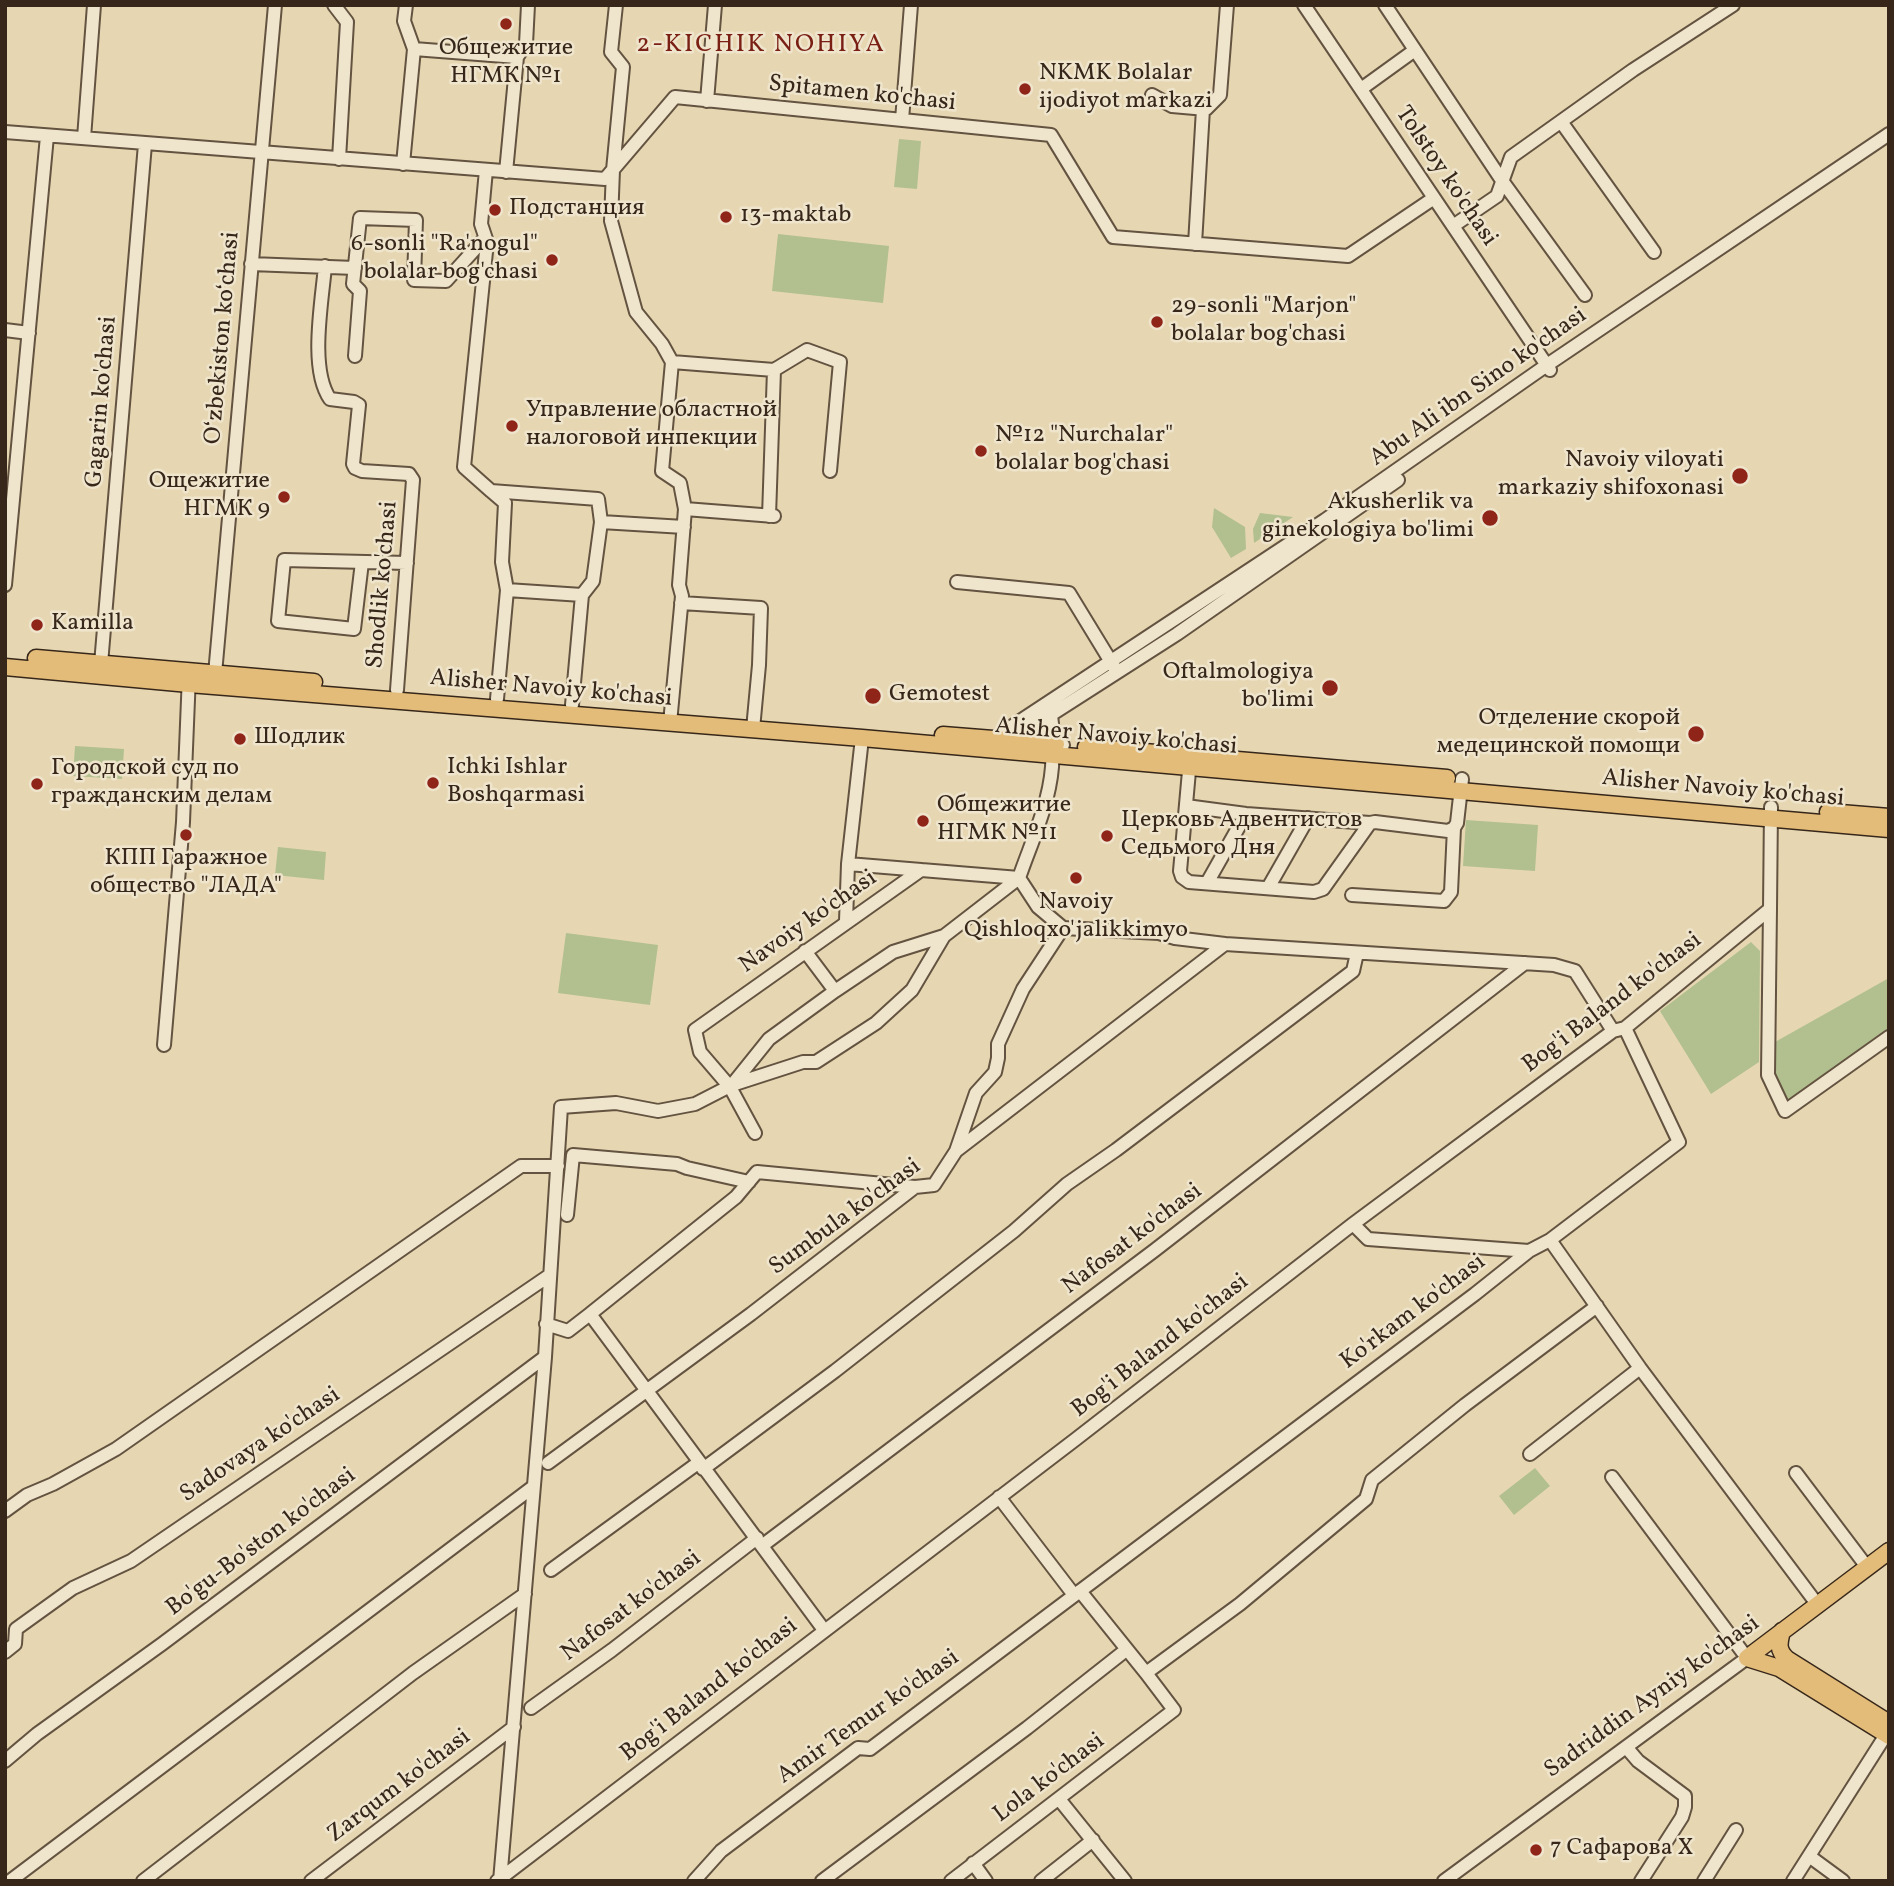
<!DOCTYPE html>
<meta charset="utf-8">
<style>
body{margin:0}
#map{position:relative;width:1894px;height:1886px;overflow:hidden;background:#e6d7b2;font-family:Vollkorn,serif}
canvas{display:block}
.frame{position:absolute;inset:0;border:7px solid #37271a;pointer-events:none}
</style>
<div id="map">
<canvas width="1894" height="1886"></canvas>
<div class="frame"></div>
</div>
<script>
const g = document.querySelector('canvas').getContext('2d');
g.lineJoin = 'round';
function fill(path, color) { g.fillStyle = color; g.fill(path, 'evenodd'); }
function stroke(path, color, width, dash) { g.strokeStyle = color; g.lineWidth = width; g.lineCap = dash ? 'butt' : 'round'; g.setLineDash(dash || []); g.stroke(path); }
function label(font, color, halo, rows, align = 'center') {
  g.font = font + ' Vollkorn,serif'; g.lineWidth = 5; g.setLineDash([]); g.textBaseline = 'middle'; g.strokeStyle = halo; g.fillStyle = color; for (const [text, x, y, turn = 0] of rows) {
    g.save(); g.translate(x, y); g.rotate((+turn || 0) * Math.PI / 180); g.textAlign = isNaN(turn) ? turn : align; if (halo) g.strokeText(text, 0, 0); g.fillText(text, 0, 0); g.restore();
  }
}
fill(new Path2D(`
 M899 139 921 141 917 189 894 187Z
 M778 234 889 246 883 303 772 291Z
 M1214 508 1245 527 1246 549 1231 558 1212 527Z
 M1260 513 1293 517 1254 543 1253 529Z
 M75 746 124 749 122 779 73 776Z
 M1466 820 1538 825 1535 871 1463 866Z
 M278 847 326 852 324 880 275 875Z
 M566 933 658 945 650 1005 558 993Z
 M1751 942 1760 951 1759 1062 1711 1094 1660 1011Z
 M1889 978V1032L1793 1100 1786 1102 1774 1073 1775 1042Z
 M1535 1468 1550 1486 1514 1515 1499 1496Z`), '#b2bf8f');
const minor = new Path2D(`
 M334 5 347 22 339 159
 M616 5 611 52 623 67 613 170 611 221 636 312 662 344 672 362
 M1304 5 1550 370
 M1385 5 1503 182 1585 295
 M414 49 517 57
 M1361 89 1415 50
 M1152 95 1172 106 1206 109 1220 95 1227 5
 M707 101 715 5
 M902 120 911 5
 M1562 123 1654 252
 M5 132 605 179 675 97 1051 135 1113 237 1348 256 1434 198
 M84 138 94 5
 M403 164 414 49 404 21 406 5
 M486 170 481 224 487 242 464 467 491 491 598 499 601 522 593 581 582 595 572 705
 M506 172 517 57 526 44 528 5
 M1453 226 1497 196 1511 157 1633 70 1733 5
 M1195 244 1203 109
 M251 264 355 268
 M325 266C322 302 309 369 330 399L354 402 359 405 353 464 355 468 362 471 409 474 413 480 397 690
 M5 330 29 333
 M355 356 360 291 353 284 360 218 416 220 414 280 446 281 485 238
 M672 362 774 370
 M774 370 807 350 840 362 830 471
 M491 491 505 503 502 562 507 590 497 699
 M685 509 774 516
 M769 516 774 370
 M601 522 684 527
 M362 562 354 629 278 621 284 560 407 563
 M957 582 1069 593 1116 670
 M5 585 47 136
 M507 590 582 595
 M681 603 761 608 759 665 753 729
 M101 664 145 144
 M215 674 275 5
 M1051 715 1053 733 1063 745
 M670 723 682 596 679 585 685 509 680 483 662 471 672 362
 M1010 741 1177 634 1398 480
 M996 742 1008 729 1325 520 1547 365 1889 134
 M1052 746C1056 791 1033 837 1019 878L1038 907 1063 928 1159 933 1175 938 1225 944 1554 965 1575 971 1613 1031
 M1190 760 1180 871 1182 877 1189 882 1314 892 1323 889 1370 823 1375 822 1448 831 1454 828 1457 823 1462 779
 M1186 806 1246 814 1370 823
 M848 864 1019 878
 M1207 883 1246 814
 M1268 888 1308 818
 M1352 895 1444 901 1451 892 1454 828
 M1770 909 1768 1075 1785 1111 1889 1037
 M846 921 848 864 862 738
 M805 951 835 991
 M164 1045 183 822 189 675
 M732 1085 769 1039 835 991 893 952 944 936
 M755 1133 730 1087 700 1052 695 1030 921 870
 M956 1151 976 1093 995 1072 998 1058V1044L1023 989 1063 928
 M567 1215 573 1155 677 1164 687 1168 749 1182
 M1353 1224 1368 1239 1529 1251
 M1550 1240 1640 1368 1817 1604
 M590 1314 736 1197 757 1172 915 1187
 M546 1324 568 1331 590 1314 824 1630
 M1530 1454 1640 1368
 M548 1463 751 1314 915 1187 934 1185 956 1151 1225 944
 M703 1469 835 1371 1014 1231 1067 1184 1116 1150 1353 971 1357 953
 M1796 1473 1867 1567
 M999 1497 1074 1595
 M5 1511 27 1495 53 1484 116 1449 521 1166H558
 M763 1545 1155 1250 1525 963
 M551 1570 698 1463
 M1080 1591 1146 1673 1240 1604 1366 1499 1372 1480 1465 1405 1597 1306
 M5 1652 15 1644 16 1629 73 1588 131 1561 550 1275
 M531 1708 612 1650 757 1538
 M1626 1747 1638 1761 1685 1796V1807L1682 1817 1641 1881
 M5 1761 37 1734 162 1644 545 1357
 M1059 1799 1125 1881
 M1809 1856 1843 1881
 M973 1863 986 1881
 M10 1881 533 1487
 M143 1881 413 1673 525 1594
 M311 1881 514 1727
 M497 1881 1076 1439 1353 1224 1613 1031 1625 1028 1770 909 1771 807
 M500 1881 545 1357 561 1107 616 1103 658 1111 695 1104 732 1085 803 1062H816L876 1023 912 990 944 936 1019 878
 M694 1881 721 1851 858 1748 870 1749 1475 1294 1529 1251 1550 1240 1679 1142 1625 1028
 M822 1881 1027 1728 1126 1650
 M951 1881 1174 1710 1146 1673
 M1041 1881 1093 1840
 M1444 1881 1747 1658 1612 1477
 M1704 1881 1736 1830
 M1793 1881 1889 1730`);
const major = new Path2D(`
 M36 658 314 682
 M5 667 189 684 862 738 1889 829
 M943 735 1056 744
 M1086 747 1447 778
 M1828 812 1889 817
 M1782 1631C1779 1643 1777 1650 1787 1659L1889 1723
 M1747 1658 1889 1551
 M1747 1658 1779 1668 1889 1736`);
stroke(minor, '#635340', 16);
stroke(major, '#37271a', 19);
stroke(minor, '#efe5cd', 12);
stroke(major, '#e3bc79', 16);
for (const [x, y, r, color] of [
 [506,24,7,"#8f2418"],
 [1025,89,7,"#8f2418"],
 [495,210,7,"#8f2418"],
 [726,217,7,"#8f2418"],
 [552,260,7,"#8f2418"],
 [1157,322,7,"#8f2418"],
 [512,426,7,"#8f2418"],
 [981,451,7,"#8f2418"],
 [1740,476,9,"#8f2418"],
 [284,497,7,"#8f2418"],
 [1490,518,9,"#8f2418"],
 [37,625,7,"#8f2418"],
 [1330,688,9,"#8f2418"],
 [873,696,9,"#8f2418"],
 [1696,734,9,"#8f2418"],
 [240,739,7,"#8f2418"],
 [433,783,7,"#8f2418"],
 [37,784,7,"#8f2418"],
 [923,821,7,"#8f2418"],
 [186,835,7,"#8f2418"],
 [1107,836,7,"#8f2418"],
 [1076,878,7,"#8f2418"],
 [1536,1850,7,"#8f2418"]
]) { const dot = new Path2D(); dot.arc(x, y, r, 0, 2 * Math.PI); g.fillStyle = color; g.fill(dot); stroke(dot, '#efe5cd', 2.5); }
label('24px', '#37271a', '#efe5cd', [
 ["Общежитие",506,50,"center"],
 ["НГМК №1",506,78,"center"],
 ["NKMK Bolalar",1039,75],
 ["ijodiyot markazi",1039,103],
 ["Подстанция",509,210],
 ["13-maktab",740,217],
 ["6-sonli \"Ra'nogul\"",538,246,"right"],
 ["bolalar bog'chasi",538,274,"right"],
 ["29-sonli \"Marjon\"",1171,308],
 ["bolalar bog'chasi",1171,336],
 ["Управление областной",526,412],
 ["налоговой инпекции",526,440],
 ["№12 \"Nurchalar\"",995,437],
 ["bolalar bog'chasi",995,465],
 ["Navoiy viloyati",1724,462,"right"],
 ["markaziy shifoxonasi",1724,490,"right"],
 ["Ощежитие",270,483,"right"],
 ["НГМК 9",270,511,"right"],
 ["Akusherlik va",1474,504,"right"],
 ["ginekologiya bo'limi",1474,532,"right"],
 ["Kamilla",51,625],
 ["Oftalmologiya",1314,674,"right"],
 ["bo'limi",1314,702,"right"],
 ["Gemotest",889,696],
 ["Отделение скорой",1680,720,"right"],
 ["медецинской помощи",1680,748,"right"],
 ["Шодлик",254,739],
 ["Ichki Ishlar",447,769],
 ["Boshqarmasi",447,797],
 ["Городской суд по",51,770],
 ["гражданским делам",51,798],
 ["Общежитие",937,807],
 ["НГМК №11",937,835],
 ["Церковь Адвентистов",1121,822],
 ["Седьмого Дня",1121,850],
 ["КПП Гаражное",186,860,"center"],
 ["общество \"ЛАДА\"",186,888,"center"],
 ["Navoiy",1076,904,"center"],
 ["Qishloqxo'jalikkimyo",1076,932,"center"],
 ["7 Сафарова Х",1550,1850]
], 'left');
label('24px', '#37271a', '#efe5cd', [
 ["Spitamen ko'chasi",862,95,6],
 ["Tolstoy ko'chasi",1445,177,56],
 ["O‘zbekiston ko‘chasi",224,338,-85],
 ["Abu Ali ibn Sino ko'chasi",1479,388,-35],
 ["Gagarin ko'chasi",103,402,-85],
 ["Shodlik ko'chasi",384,585,-85],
 ["Alisher Navoiy ko'chasi",551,690,5],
 ["Alisher Navoiy ko'chasi",1116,738,5],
 ["Alisher Navoiy ko'chasi",1723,790,5],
 ["Navoiy ko'chasi",809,923,-35],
 ["Bog'i Baland ko'chasi",1613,1004,-37],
 ["Sumbula ko'chasi",846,1218,-36],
 ["Nafosat ko'chasi",1133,1240,-37],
 ["Ko'rkam ko'chasi",1414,1313,-37],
 ["Bog'i Baland ko'chasi",1161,1347,-38],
 ["Sadovaya ko'chasi",261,1446,-34],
 ["Bo'gu-Bo'ston ko'chasi",262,1543,-37],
 ["Nafosat ko'chasi",632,1607,-37],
 ["Bog'i Baland ko'chasi",710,1691,-38],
 ["Sadriddin Ayniy ko'chasi",1653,1698,-36],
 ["Amir Temur ko'chasi",869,1718,-35],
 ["Lola ko'chasi",1050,1779,-37],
 ["Zarqum ko'chasi",400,1787,-37]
]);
g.letterSpacing = '2px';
label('26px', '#7a1f14', '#efe5cd', [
 ["2-KICHIK NOHIYA",761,46]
]);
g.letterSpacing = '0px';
</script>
